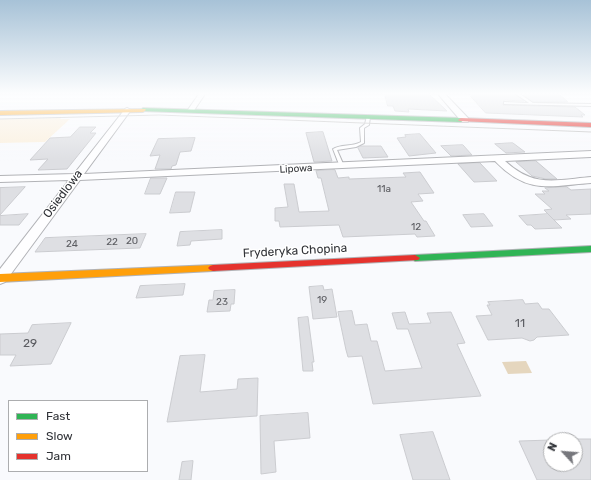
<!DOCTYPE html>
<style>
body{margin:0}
#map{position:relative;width:591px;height:480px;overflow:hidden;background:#f9fafd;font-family:Rubik,sans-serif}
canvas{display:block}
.legend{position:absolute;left:8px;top:400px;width:140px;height:72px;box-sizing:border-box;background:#fff;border:1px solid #acadaf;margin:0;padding:5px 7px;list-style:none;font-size:12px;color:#2f3136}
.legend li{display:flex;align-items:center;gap:8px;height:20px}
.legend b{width:20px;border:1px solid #acadaf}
.north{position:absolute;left:543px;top:432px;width:40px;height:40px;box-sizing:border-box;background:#fff;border:1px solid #acadaf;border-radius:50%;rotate:296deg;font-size:11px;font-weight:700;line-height:16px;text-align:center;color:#2f3136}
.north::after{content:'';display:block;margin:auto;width:14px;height:18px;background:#76777c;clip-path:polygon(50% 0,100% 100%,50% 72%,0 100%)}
</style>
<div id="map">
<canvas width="591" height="480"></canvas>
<ul class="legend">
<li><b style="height:5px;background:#30b455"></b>Fast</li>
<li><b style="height:5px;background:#ff9f0a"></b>Slow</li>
<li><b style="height:5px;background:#e5322d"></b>Jam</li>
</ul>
<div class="north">N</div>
</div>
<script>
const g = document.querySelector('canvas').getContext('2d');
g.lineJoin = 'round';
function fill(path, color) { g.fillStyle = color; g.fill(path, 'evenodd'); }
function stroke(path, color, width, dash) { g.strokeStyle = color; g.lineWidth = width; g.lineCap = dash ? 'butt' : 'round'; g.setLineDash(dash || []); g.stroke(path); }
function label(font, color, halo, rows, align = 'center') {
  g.font = font + ' Rubik,sans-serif'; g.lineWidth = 3; g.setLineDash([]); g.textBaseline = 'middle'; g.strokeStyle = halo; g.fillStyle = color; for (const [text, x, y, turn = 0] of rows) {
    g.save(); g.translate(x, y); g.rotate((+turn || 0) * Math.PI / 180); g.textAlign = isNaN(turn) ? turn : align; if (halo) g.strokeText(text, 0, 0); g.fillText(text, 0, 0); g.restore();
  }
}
fill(new Path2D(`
 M61 118 60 119H70L45 142 0 143V119Z`), '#fbf0de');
fill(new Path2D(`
 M526 361 532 373 508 374 502 362Z`), '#e5d6be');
const building = new Path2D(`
 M385 94H429L447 111 408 109 409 112 395 111 393 106H388Z
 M469 94H515L524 101 504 100 503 105 575 107 585 115H581L583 117 486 113Z
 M524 95H560L568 102H533Z
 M80 127H96L90 133H96L67 169 38 170 48 159 30 160 50 138 70 137Z
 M323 132 332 161 314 162 306 133Z
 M420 134 436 153 409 156 397 138 406 137 405 135Z
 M195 138 191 151 180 152 176 165 172 166 171 169H155L160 155 150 156 158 139Z
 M513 143 525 152 506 153 495 144Z
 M463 145 472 155 451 156 441 146Z
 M360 146H381L388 157 363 158 358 148Z
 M536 161 557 179H546L532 176 516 162Z
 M480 163 497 181 474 182 458 164Z
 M335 170 338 178 349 177V179L406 177 403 173 420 172 434 193 418 194 423 201 411 202 424 221H426L435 236 417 237 415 234 343 237 339 225 280 227 279 221H275V208L288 207 284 184H294L299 212 329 211 321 178H318L316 171Z
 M151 178H167L160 194H145Z
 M25 187 0 215V188Z
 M567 187 571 190 591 189V214L566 215 571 219 554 220 544 210 552 209 535 194H545L542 191H549L545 188Z
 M176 192H195L190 212 170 213Z
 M28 214 19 225H0V216Z
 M484 214 493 226 471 227 463 215Z
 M548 214 562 228 535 229 531 225H527L519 216Z
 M222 230V239L191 241 190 245 177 246 180 232Z
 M146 234 140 248 35 252 45 238Z
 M185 284 183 295 136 298 140 286Z
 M323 286 324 290 332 289 337 317 313 319 309 287Z
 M235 290 234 304H231L230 311 207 312 209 300H213L214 291Z
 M523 300 525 304 538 303 542 309H549L569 335 537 337 534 340 530 341 522 338 488 340 476 316 492 315 487 305H490L488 302Z
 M352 311 355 325 367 324 371 341H377L385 371 422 368 408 329H397L392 313 405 312 409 324 431 323 427 313 451 312 465 343 457 344 481 396 373 404 362 356 348 357 346 350 338 312Z
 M308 317 314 362H312L313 371H303L298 318Z
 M71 323 51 364 10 366 16 355H0V334L28 333 32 325Z
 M205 355 200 392 237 389 238 379 258 378 257 416 167 422 180 356Z
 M308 413 310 438 274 441 276 472 261 474 260 416Z
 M433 432 450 480H413L400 435Z
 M575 439H591V480H537L519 441 551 440V464H575Z
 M193 461 191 480H179L182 462Z`);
fill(building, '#dedfe3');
stroke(building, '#cbccd0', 1);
const lane = new Path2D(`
 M516 94H520L533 103 591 104V106L504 104V102H505L529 103Z
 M367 116 370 117 369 125 364 128V143L356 147 337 150 344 166V167H340L333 149C341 144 352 147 361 142L360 128 365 124Z`);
const street = new Path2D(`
 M199 94H205L193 112H189L187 111Z
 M438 94H445L468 118V122H462Z
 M127 108 131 110 84 174 591 151V157L505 161C534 188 555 180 591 177V183C549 186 528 195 495 161L80 180 5 282 0 284V269L69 180 0 182V176L74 174 125 109Z`);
const fast = new Path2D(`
 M143 108 461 118 464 120 461 122 141 111 140 110Z
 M591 246V252L415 261 410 258 415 255Z`);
const slow = new Path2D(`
 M145 109 146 110 143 112 0 115V111Z
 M213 265 216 266 218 268 216 270 213 271 0 282V274Z`);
const jam = new Path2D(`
 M461 118 591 123V127L459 121 458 120Z
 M415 255 420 258 418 260 213 271 210 270 208 268 210 266 213 265Z`);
stroke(lane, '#b2b3b7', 2);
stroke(street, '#b2b3b7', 2);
stroke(fast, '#b2b3b7', 2);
stroke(slow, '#b2b3b7', 2);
stroke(jam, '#b2b3b7', 2);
fill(lane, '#fefeff');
fill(street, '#fefeff');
fill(fast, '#30b455');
fill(slow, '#ff9f0a');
fill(jam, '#e5322d');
stroke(new Path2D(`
 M0 119 159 115 591 132`), '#c2c2c2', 1);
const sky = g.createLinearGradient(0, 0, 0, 161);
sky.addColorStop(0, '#a7c2d7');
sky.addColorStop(0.58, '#fcfdfe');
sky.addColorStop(1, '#fcfdfe00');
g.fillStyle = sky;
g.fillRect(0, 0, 591, 161);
label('10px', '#2f3136', '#fff', [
 ["Lipowa",296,169,-3]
]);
label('10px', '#5b5c61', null, [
 ["11a",384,189],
 ["12",416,227],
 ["20",132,241],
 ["22",112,242],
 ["24",72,244],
 ["19",322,300],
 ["23",222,302]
]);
label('12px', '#2f3136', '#fff', [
 ["Osiedlowa",63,194,-53],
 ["Fryderyka Chopina",295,251,-3]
]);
label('12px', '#5b5c61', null, [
 ["11",520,324],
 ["29",30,344]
]);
</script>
